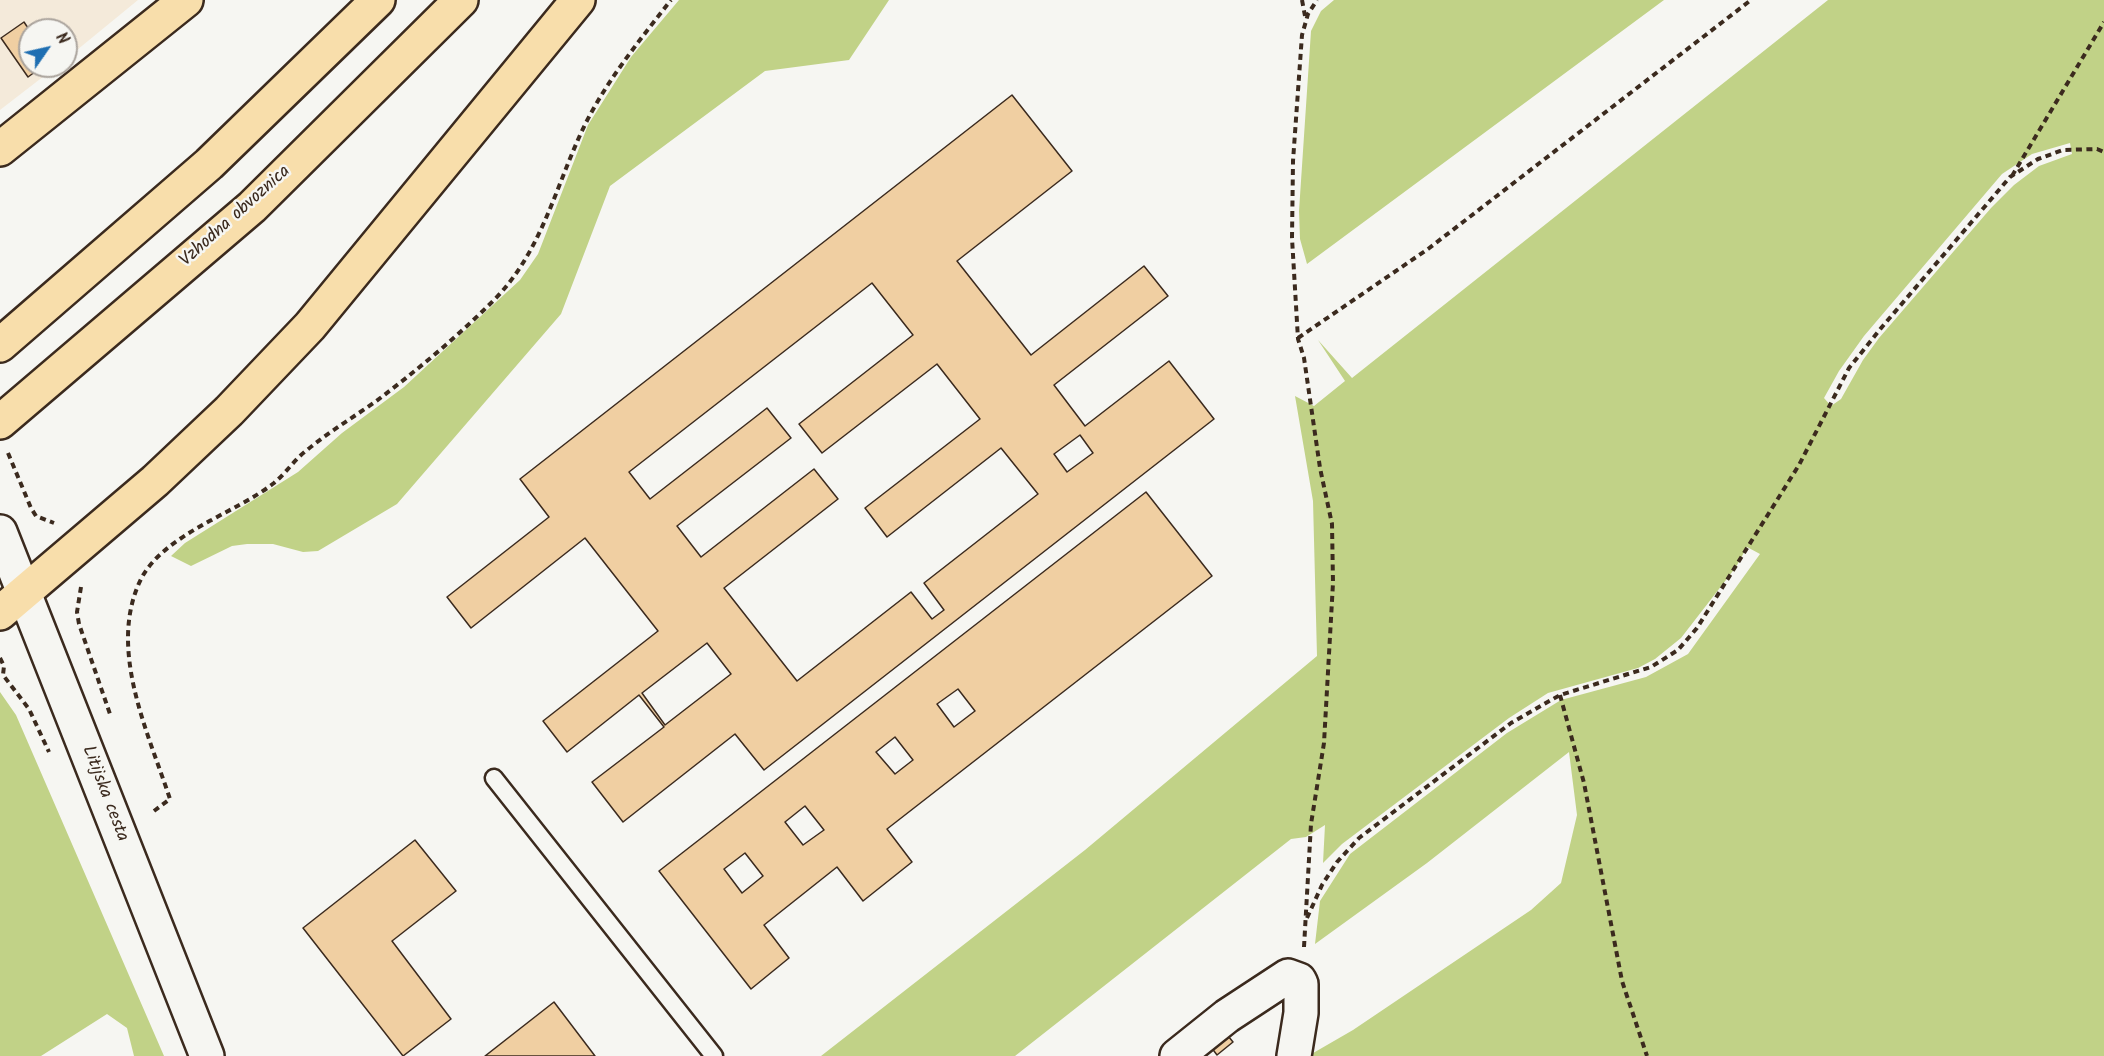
<!DOCTYPE html>
<style>
body{margin:0}
#map{position:relative;width:2104px;height:1056px;overflow:hidden;background:#f6f6f2;font-family:Kalam,sans-serif}
canvas{display:block}
.north{position:absolute;left:18px;top:18px;width:60px;height:60px;box-sizing:border-box;background:#f6f6f2;border:2px solid #aba49d;border-radius:50%;rotate:56deg;font-size:16px;font-weight:700;line-height:24px;text-align:center;color:#3b2a1e}
.north::after{content:'';display:block;margin:auto;width:21px;height:27px;background:#1f6fb2;clip-path:polygon(50% 0,100% 100%,50% 72%,0 100%)}
</style>
<div id="map">
<canvas width="2104" height="1056"></canvas>
<div class="north">N</div>
</div>
<script>
const g = document.querySelector('canvas').getContext('2d');
g.lineJoin = 'round';
function fill(path, color) { g.fillStyle = color; g.fill(path, 'evenodd'); }
function stroke(path, color, width, dash) { g.strokeStyle = color; g.lineWidth = width; g.lineCap = dash ? 'butt' : 'round'; g.setLineDash(dash || []); g.stroke(path); }
function label(font, color, halo, rows, align = 'center') {
  g.font = font + ' Kalam,sans-serif'; g.lineWidth = 5; g.setLineDash([]); g.textBaseline = 'middle'; g.strokeStyle = halo; g.fillStyle = color; for (const [text, x, y, turn = 0] of rows) {
    g.save(); g.translate(x, y); g.rotate((+turn || 0) * Math.PI / 180); g.textAlign = isNaN(turn) ? turn : align; if (halo) g.strokeText(text, 0, 0); g.fillText(text, 0, 0); g.restore();
  }
}
fill(new Path2D(`
 M0 0H138L66 59V30H30V66H57L0 110Z`), '#f4eada');
fill(new Path2D(`
 M679 0H889L849 60 765 71 610 186 561 314 397 504 318 551 303 552 273 544H247L232 546 191 566 171 556 185 543 298 472 342 433 404 387 520 280 538 254 588 125 631 57Z
 M1334 0H1664L1307 264 1300 239 1299 211 1311 31 1321 11Z
 M1828 0H2104V1056H1308L1353 1030 1531 910 1561 883 1577 815 1569 752 1427 863 1315 944 1320 901 1350 854 1507 733 1561 700 1646 677 1688 654 1760 554 1747 547 1736 567 1681 638 1655 659 1638 668 1548 693 1509 718 1342 844 1323 863 1325 825 1306 837 1291 839 1015 1056H821L1085 850 1317 656 1313 501 1295 396 1314 406 1345 381 1318 340 1352 378ZM2070 143 2072 154 2039 166 2014 185 1991 208 1879 338 1863 360 1841 399 1831 406 1824 398 1839 371 1864 336 2002 174 2032 154Z
 M0 692 16 715 164 1056H134L127 1028 107 1014 41 1056H0Z`), '#c1d287');
const building = new Path2D(`
 M24 22 30 31V66H43L28 77 1 38Z
 M1012 95 1072 171 957 261 1031 355 1144 266 1168 296 1054 385 1085 426 1169 361 1214 419 764 770 735 734 623 822 592 782 664 727 639 695 567 752 543 721 658 631 585 538 471 628 447 597 549 517 520 479ZM872 283 913 335 799 424 822 453 937 364 980 419 865 508 887 537 1001 448 1038 494 924 583 944 610 932 619 911 592 797 681 724 588 838 499 814 469 701 557 677 526 791 438 767 408 650 499 629 472ZM1080 435 1093 453 1067 472 1054 454ZM707 643 731 674 665 725 642 693Z
 M1146 492 1212 576 887 829 912 862 863 901 837 867 764 925 789 958 751 989 659 871ZM958 689 975 711 954 727 937 704ZM895 737 913 760 895 774 876 752ZM805 806 824 830 803 845 785 822ZM745 853 763 876 742 893 724 869Z
 M415 840 456 891 392 941 451 1019 403 1056 303 928Z
 M554 1002 595 1056H485Z
 M1224 1031 1233 1042 1217 1055 1208 1043Z`);
fill(building, '#f0cfa2');
stroke(building, '#3b2a1e', 1.5);
const service = new Path2D(`
 M494 778 714 1056`);
const minor = new Path2D(`
 M1177 1056 1227 1016 1288 976 1299 980 1301 984V1013L1294 1056`);
const secondary = new Path2D(`
 M0 532 207 1056`);
const motorway = new Path2D(`
 M0 149 186 0
 M0 345 209 164 378 0
 M0 422 252 207 461 0
 M0 613 155 481 229 411 310 326 578 0`);
stroke(service, '#3b2a1e', 21);
stroke(minor, '#3b2a1e', 38);
stroke(secondary, '#3b2a1e', 38);
stroke(motorway, '#3b2a1e', 38);
stroke(new Path2D(`
 M1302 0 1305 16
 M2012 176 2104 22
 M1298 338 1428 249 1751 0
 M8 453 31 508 36 516 54 523
 M81 587 77 612 79 624 111 717
 M0 658 4 666 3 675 29 709 49 752
 M1560 695 1584 783 1622 981 1647 1056
 M154 811 170 799C148 732 107 648 141 579 164 534 236 513 274 483 286 473 295 459 307 450 329 432 352 418 375 402 415 372 457 337 493 301 540 254 554 192 581 133 603 85 639 41 671 0
 M1307 918 1322 885 1337 862 1359 838 1511 723 1560 695 1651 667 1678 650 1697 628 1799 465 1849 368 1882 327 2010 177 2038 159 2063 150 2097 149 2104 152
 M1304 947 1311 824 1324 743 1333 583 1332 524 1320 468 1304 358 1298 339 1292 238 1293 161 1302 35 1308 14 1317 0`), '#3b2a1e', 4, [6, 4.5]);
stroke(service, '#f6f6f2', 16);
stroke(minor, '#f6f6f2', 33);
stroke(secondary, '#f6f6f2', 33);
stroke(motorway, '#f8deab', 33);
label('18px', '#3b2a1e', '#f6f6f2', [
 ["Vzhodna obvoznica",236,217,-42],
 ["Litijska cesta",104,794,69]
]);
</script>
